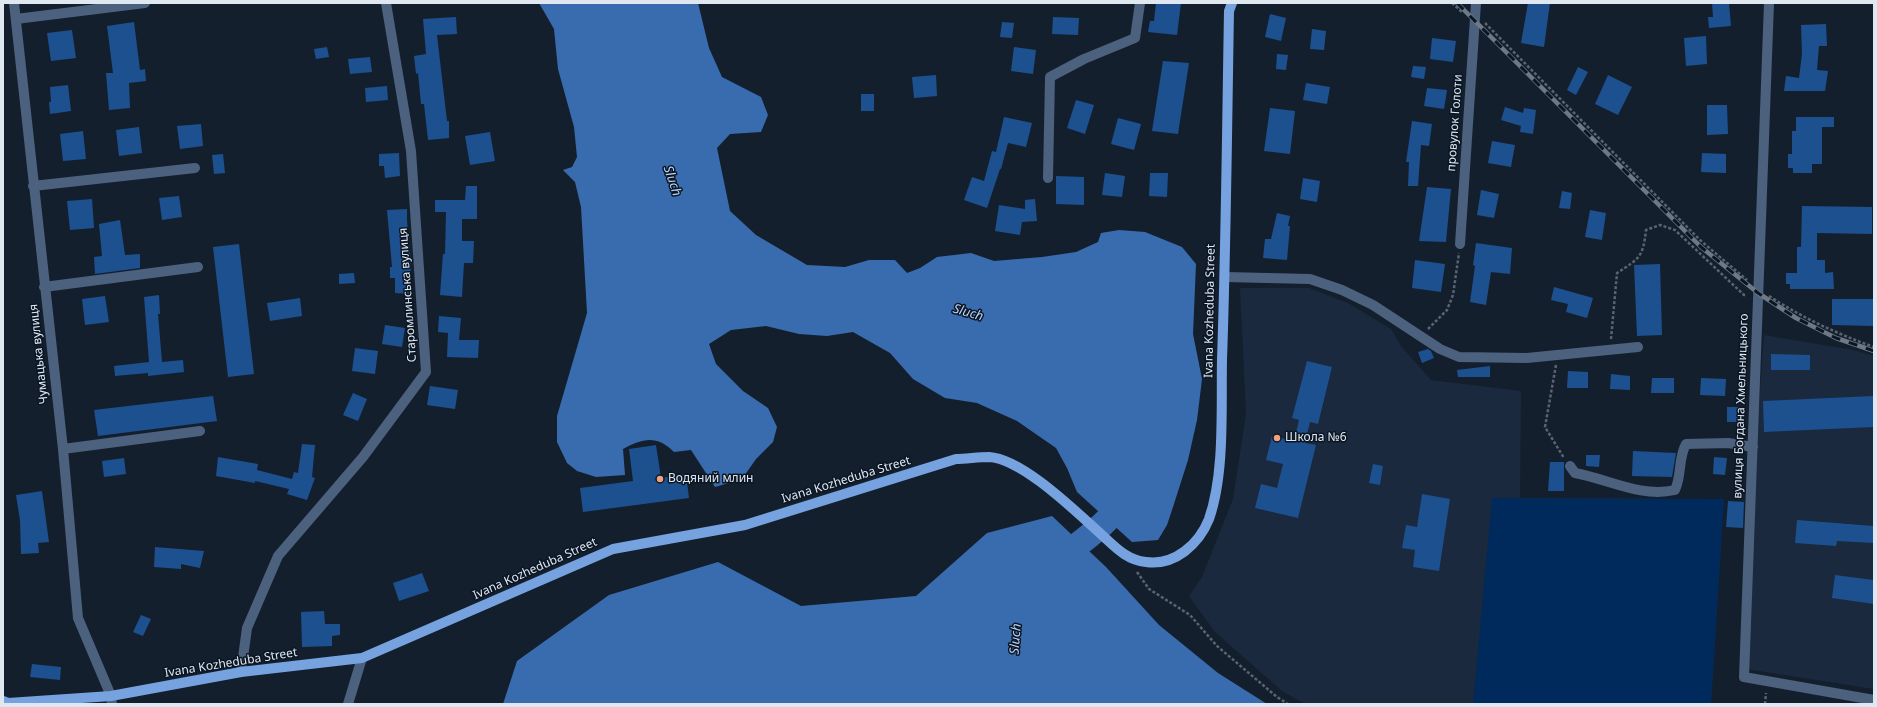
<!DOCTYPE html>
<meta charset="utf-8">
<style>
body{margin:0}
#map{position:relative;width:1877px;height:707px;overflow:hidden;background:#141f2e;font-family:"Noto Sans",sans-serif}
canvas{display:block}
.frame{position:absolute;inset:0;border:4px solid #dfe7f1;pointer-events:none}
</style>
<div id="map">
<canvas width="1877" height="707"></canvas>
<div class="frame"></div>
</div>
<script>
const g = document.querySelector('canvas').getContext('2d');
g.lineJoin = 'round';
function fill(path, color) { g.fillStyle = color; g.fill(path, 'evenodd'); }
function stroke(path, color, width, dash) { g.strokeStyle = color; g.lineWidth = width; g.lineCap = dash ? 'butt' : 'round'; g.setLineDash(dash || []); g.stroke(path); }
function label(font, color, halo, rows, align = 'center') {
  g.font = font + ' "Noto Sans",sans-serif'; g.lineWidth = 3; g.setLineDash([]); g.textBaseline = 'middle'; g.strokeStyle = halo; g.fillStyle = color; for (const [text, x, y, turn = 0] of rows) {
    g.save(); g.translate(x, y); g.rotate((+turn || 0) * Math.PI / 180); g.textAlign = isNaN(turn) ? turn : align; if (halo) g.strokeText(text, 0, 0); g.fillText(text, 0, 0); g.restore();
  }
}
fill(new Path2D(`
 M1240 288H1309L1348 303 1391 329 1401 346 1431 380 1521 391 1520 498 1724 499 1711 704H1305L1282 691 1215 632 1189 596 1202 577 1233 499 1246 414Z
 M1764 335 1853 350 1874 356V689L1746 669 1753 493Z`), '#1a293d');
fill(new Path2D(`
 M1492 498 1724 499 1711 704H1473Z`), '#002a5c');
fill(new Path2D(`
 M539 3H698L709 48 722 77 761 97 768 115 761 132 730 134 717 148 730 211 756 235 807 265 845 267 869 260H895L907 273 920 268 937 257 971 253 994 261 1042 257 1076 252 1098 242 1101 233 1119 230 1145 232 1182 247 1196 264 1193 334 1202 379 1197 420 1188 460 1173 507 1167 525 1158 540 1132 542 1077 492 1067 468 1056 448 1017 421 977 403 945 398 913 379 890 353 853 332 827 336 799 334 766 326 731 330 709 344 716 364 743 391 768 408 777 427 773 442 756 459 742 479 715 487 691 450 674 452C657 435 643 438 623 449L625 475 596 477 577 471 567 463 557 442V416L587 313 581 207 575 182 563 170 572 167 577 157 574 127 558 69 554 29Z
 M1052 516 1106 567 1159 625 1218 673 1267 704H503L517 661 609 595 718 562 801 606 916 596 987 533Z`), '#396cae');
stroke(new Path2D(`
 M1054 563C1080 542 1112 523 1128 492`), '#396cae', 25);
fill(new Path2D(`
 M1156 3H1181L1177 35 1148 32 1150 21H1154Z
 M1528 3H1550L1544 47 1521 43Z
 M1712 3H1729L1731 26 1709 28 1708 17H1713Z
 M1270 14 1286 18 1281 41 1265 37Z
 M456 17 457 34 437 35 447 121H449V138L428 140 424 104H421L418 73 416 74 414 56 426 54 423 19Z
 M1053 17 1079 18 1078 35 1052 34Z
 M134 22 140 70 145 69 146 81 129 83 130 108 109 110 106 73H113L107 26Z
 M1002 22 1014 23 1012 38 1000 37Z
 M1826 24 1827 46H1819L1817 70 1828 71 1825 91H1784L1786 76 1799 78 1802 54 1801 25Z
 M1312 29 1326 31 1324 50 1310 49Z
 M72 30 76 58 51 61 47 33Z
 M1706 36 1707 64 1686 66 1684 38Z
 M1432 38 1456 41 1453 62 1430 59Z
 M327 47 329 57 316 59 314 49Z
 M1014 47 1036 50 1033 74 1011 71Z
 M1277 54 1288 55 1286 70 1276 69Z
 M370 57 372 72 350 74 348 59Z
 M1163 61 1189 63 1178 134 1152 131Z
 M1413 66 1426 67 1424 79 1411 77Z
 M1578 67 1588 72 1576 95 1567 90Z
 M936 75 937 96 914 98 912 77Z
 M1608 75 1632 87 1618 115 1595 104Z
 M1306 83 1330 87 1327 104 1303 100Z
 M68 85 71 111 50 114 49 102H51L50 87Z
 M387 86 388 100 366 102 365 88Z
 M1427 88 1447 90 1444 109 1424 106Z
 M861 94H874V111H861Z
 M1076 100 1094 105 1085 134 1067 128Z
 M1707 105H1727L1728 134 1707 135Z
 M1505 107 1523 113 1524 108 1536 110 1533 134 1520 132 1521 126 1501 120Z
 M1270 108 1295 111 1290 154 1264 151Z
 M1004 117 1032 123 1026 147 1008 143 1001 169H1000L987 208 964 200 972 177 984 181 992 151 996 152Z
 M1796 117H1834V127H1822V164H1812V173H1793V168H1788V154H1792V131H1796Z
 M1118 118 1141 124 1134 150 1111 144Z
 M1412 121 1432 124 1429 146 1421 145 1418 186H1408L1409 162H1406Z
 M201 124 203 146 180 149 177 126Z
 M139 127 142 153 119 156 116 130Z
 M83 131 86 159 63 161 60 134Z
 M490 132 495 161 470 165 465 136Z
 M1492 141 1515 145 1511 167 1488 163Z
 M399 153 400 176 385 178 384 166H379V154Z
 M1702 153 1726 154V173L1701 172Z
 M223 154 225 173 214 174 212 155Z
 M1105 173 1125 176 1122 197 1102 195Z
 M1150 173H1168L1167 197 1149 196Z
 M1056 176 1084 177V205L1056 204Z
 M1303 178 1320 181 1317 202 1300 199Z
 M466 186H477V219H462V241H474L473 263H464L462 297 440 295 443 254H445L446 212H435V200H465Z
 M1427 187 1451 189 1446 242 1419 241Z
 M1481 190 1499 194 1494 218 1477 215Z
 M1562 191 1572 193 1570 209 1559 208Z
 M179 196 182 217 162 220 159 198Z
 M92 199 94 228 70 230 67 201Z
 M1035 199 1037 221 1022 222 1020 235 995 231 999 205 1025 209V200Z
 M1802 206 1872 207V234L1817 233V260H1825V273L1833 272 1834 289H1790V284H1786V273H1797V247H1801Z
 M407 209V221L411 263 410 294 395 293V278H390V267H392L387 210Z
 M1590 210 1606 213 1602 240 1585 237Z
 M1277 213 1290 216 1288 226H1290L1287 260 1263 258 1265 239H1271Z
 M120 220 125 255 140 254V268L95 274 94 257 102 256 99 224Z
 M1476 243 1512 248 1510 274 1491 272 1486 305 1470 302 1475 266 1473 265Z
 M239 244 254 374 228 377 213 247Z
 M1415 260 1445 264 1441 292 1412 288Z
 M1660 264 1662 335 1637 336 1634 265Z
 M354 273 355 283 339 284V274Z
 M1554 287 1593 298 1587 318 1566 312 1568 304 1551 300Z
 M159 295 160 314H158L162 362 183 360 184 372 148 376V373L115 376 114 366 149 362 144 297Z
 M105 296 109 322 85 325 82 299Z
 M300 298 302 316 270 321 267 303Z
 M1832 299H1874V326L1832 325Z
 M439 316 461 318 459 340H479L478 358 447 357 448 333 438 332Z
 M385 325 405 328 402 347 382 344Z
 M355 348 378 351 375 374 352 371Z
 M1428 349 1431 351 1434 358 1422 363 1418 352Z
 M1771 354 1810 355V370H1771Z
 M1307 361 1332 367 1318 424 1310 422 1305 443 1316 445 1298 518 1255 508 1261 484 1277 488 1283 464 1266 460 1272 436 1294 441 1299 420 1292 418Z
 M1490 366V377H1458L1457 370Z
 M1568 371 1588 372V388H1567Z
 M1611 374 1630 376V390L1610 389Z
 M1652 378H1674V393H1651Z
 M1701 378 1726 379 1725 396 1700 395Z
 M430 386 458 390 455 409 427 405Z
 M353 393 367 399 358 421 343 415Z
 M213 396 217 421 98 436 94 410Z
 M1873 396 1874 427 1764 432 1763 401Z
 M1727 407H1739V422H1727Z
 M302 444 315 445 312 477 315 478 307 500 287 494 289 489 255 481V483L216 476 218 457 258 464 257 470 292 479 294 472 298 473Z
 M656 445 661 478 686 474 689 498 583 512 580 488 633 481 629 449Z
 M1633 451 1676 453 1672 477 1632 476Z
 M1586 455H1600L1599 467 1586 466Z
 M1714 457 1727 458 1725 475 1713 474Z
 M124 458 126 474 104 477 102 461Z
 M1550 462H1564V491H1548Z
 M1373 464 1383 466 1380 485 1369 483Z
 M42 491 49 542 38 543 39 553 21 554 20 520 16 495Z
 M1422 494 1450 499 1439 571 1413 567 1415 550 1402 548 1406 525 1417 527Z
 M1728 501 1744 502 1743 528 1726 527Z
 M1797 520 1874 526V543L1837 541 1836 546 1795 543Z
 M155 547 204 551 200 568 181 564V569L154 567Z
 M422 573 429 591 399 601 393 583Z
 M1835 575 1874 580V604L1832 598Z
 M324 611 325 624H340V635L332 636V646L302 647 301 612Z
 M141 615 151 619 143 636 133 632Z
 M32 664 61 667 60 680 30 677Z`), '#1d508f');
stroke(new Path2D(`
 M1452 3 1463 13
 M1485 23 1700 240 1747 280
 M1769 296C1803 318 1835 333 1874 347
 M1428 329 1447 310 1453 295 1459 253
 M1611 339 1617 273C1640 258 1643 257 1646 230L1660 225 1675 230 1744 295H1747
 M1556 365 1545 427 1564 458
 M1137 572 1149 589 1190 615 1217 646 1277 697 1288 704
 M1765 704 1766 693`), '#5a6471', 2.5, [3, 2]);
stroke(new Path2D(`
 M14 3 63 449 78 618 111 696 112 704
 M1769 3 1744 677 1874 700
 M16 19 145 3
 M1048 178 1050 77 1084 59 1135 38 1140 3
 M33 186 195 168
 M1460 244 1476 3
 M1225 277 1310 279 1342 290 1373 305 1440 349 1459 357 1527 358 1638 347
 M44 287 198 267
 M63 449 200 431
 M1570 466 1575 473C1608 479 1641 498 1675 490 1682 475 1678 458 1686 444L1728 443 1753 447
 M241 672 247 628 278 556 363 457 426 372 411 151 386 3
 M348 704 362 658`), '#4b617d', 10);
stroke(new Path2D(`
 M3 701 8 703 111 696 241 672 362 658 613 549 745 525 956 459C966 459 978 457 989 457 1023 459 1076 512 1102 535 1116 548 1127 560 1146 562 1175 566 1199 544 1209 519 1225 473 1221 409 1222 360 1226 244 1227 127 1229 11L1232 3`), '#76a3df', 10);
const rail = new Path2D(`
 M1457 3 1701 247 1758 293 1796 318 1836 338 1874 351`);
stroke(rail, '#6f7986', 4.5);
stroke(rail, '#0b1624', 3, [9]);
for (const [x, y, r, color] of [
 [1277,438,4,"#f1a17c"],
 [660,479,4,"#f1a17c"]
]) { const dot = new Path2D(); dot.arc(x, y, r, 0, 2 * Math.PI); g.fillStyle = color; g.fill(dot); stroke(dot, '#0b1624', 1.5); }
label('12px', '#dfe7f1', '#0b1624', [
 ["провулок Голоти",1455,123,-86],
 ["Старомлинська вулиця",408,295,-94],
 ["Ivana Kozheduba Street",1210,311,-89],
 ["Чумацька вулиця",39,354,-96],
 ["вулиця Богдана Хмельницького",1741,406,-88],
 ["Ivana Kozheduba Street",846,480,-17],
 ["Ivana Kozheduba Street",535,569,-24],
 ["Ivana Kozheduba Street",231,663,-9]
]);
label('12px', '#dfe7f1', '#0b1624', [
 ["Школа №6",1285,438],
 ["Водяний млин",668,479]
], 'left');
label('italic 13px', '#b9d4f9', '#0b1624', [
 ["Sluch",672,181,71],
 ["Sluch",968,313,16],
 ["Sluch",1016,639,-86]
]);
</script>
